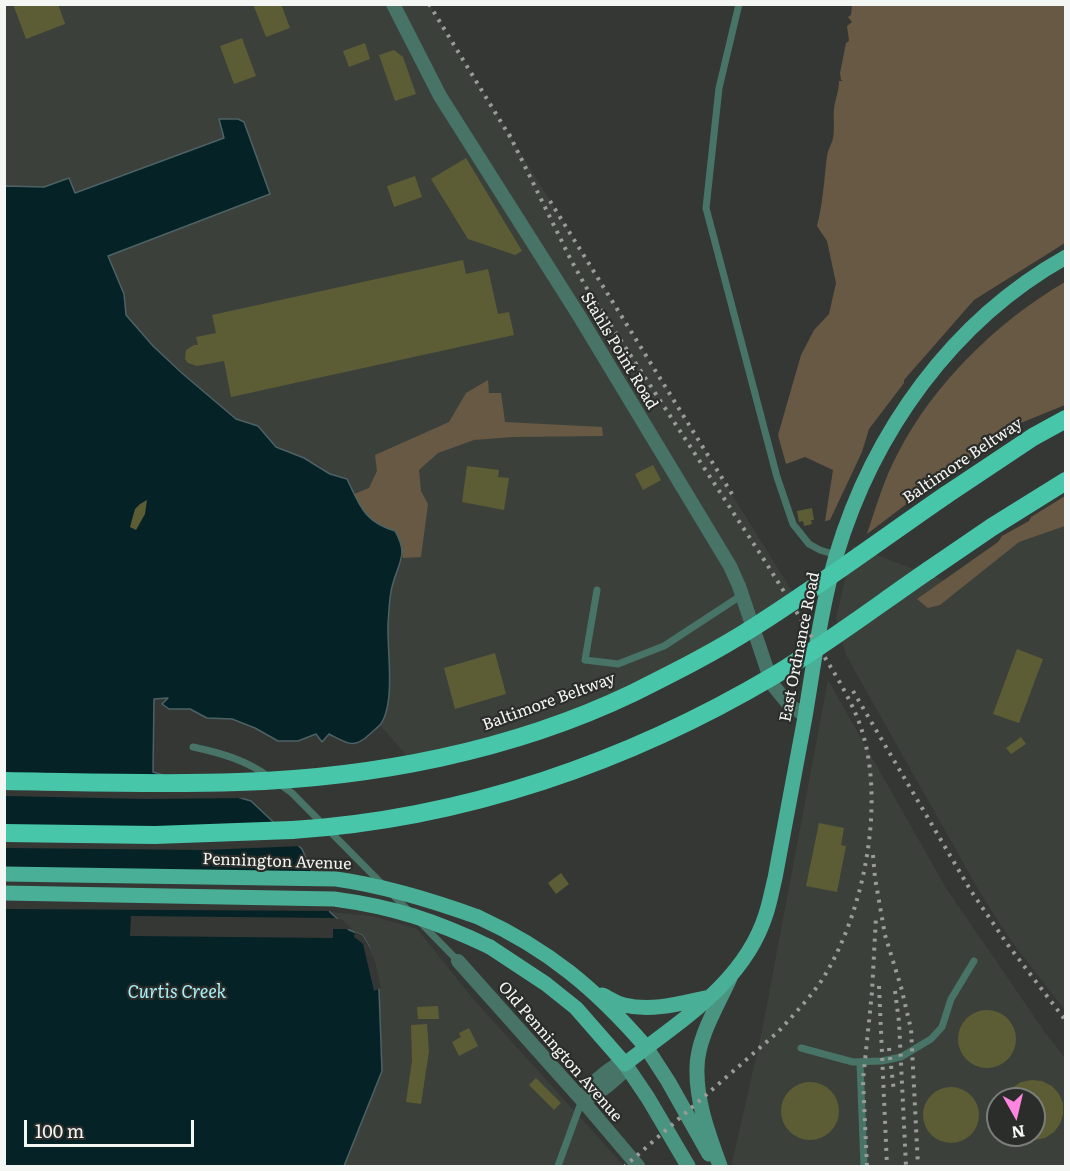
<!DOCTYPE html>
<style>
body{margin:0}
#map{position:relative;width:1070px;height:1171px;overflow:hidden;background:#353734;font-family:Literata,serif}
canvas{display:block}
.frame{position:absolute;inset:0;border:6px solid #f4f6f4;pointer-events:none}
.north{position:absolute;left:986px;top:1087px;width:60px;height:60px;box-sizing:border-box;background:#2b2d2a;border:2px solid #7b7d7b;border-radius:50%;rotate:172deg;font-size:16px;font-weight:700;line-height:24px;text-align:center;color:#f4f6f4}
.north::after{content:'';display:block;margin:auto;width:21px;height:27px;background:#fe86e0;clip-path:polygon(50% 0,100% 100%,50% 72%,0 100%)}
.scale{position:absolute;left:24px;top:1120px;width:170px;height:27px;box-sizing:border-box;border:3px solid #f4f6f4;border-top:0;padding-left:8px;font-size:18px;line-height:21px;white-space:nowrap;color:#f4f6f4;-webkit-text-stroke:4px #2b2d2a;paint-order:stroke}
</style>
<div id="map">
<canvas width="1070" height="1171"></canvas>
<div class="frame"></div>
<div class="north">N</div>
<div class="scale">100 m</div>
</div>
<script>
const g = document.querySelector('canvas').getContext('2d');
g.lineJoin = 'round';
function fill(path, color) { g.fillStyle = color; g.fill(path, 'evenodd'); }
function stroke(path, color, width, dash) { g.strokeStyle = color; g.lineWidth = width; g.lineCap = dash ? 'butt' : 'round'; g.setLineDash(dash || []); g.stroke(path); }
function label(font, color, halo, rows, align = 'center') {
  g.font = font + ' Literata,serif'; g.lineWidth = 4.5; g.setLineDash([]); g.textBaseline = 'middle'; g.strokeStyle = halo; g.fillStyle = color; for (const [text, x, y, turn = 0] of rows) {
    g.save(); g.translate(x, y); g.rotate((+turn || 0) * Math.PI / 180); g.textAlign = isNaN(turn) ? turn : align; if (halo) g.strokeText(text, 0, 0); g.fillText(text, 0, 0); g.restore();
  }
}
fill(new Path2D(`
 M4 5H429L793 593 631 693 413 763 380 725 386 713 389 680 388 625 392 585 403 558 362 510 347 479 330 474 318 464 276 447 259 426 236 419 155 348 126 315 124 294 107 256 269 194 219 120 225 138 74 193 68 178 44 187 5 186Z
 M1065 526V1010L1012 942 982 896 846 655 836 618 853 546 951 583 1004 546Z
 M828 680 946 888 1044 1031 1065 1058V1166H735L732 1163 762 1031ZM998 1099H1034V1135H998Z
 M330 912 372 916 417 929 474 1000 624 1166H344L382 1071 379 990 369 946 363 935 349 930Z`), '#3b413a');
fill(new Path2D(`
 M852 5H1065V243L974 300 904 380V383L869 429 862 452 830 520 825 521 833 470 805 457 786 464 778 435 801 355 814 330 829 314 836 283 827 241 817 226C823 203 824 180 827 156 828 149 832 144 833 138 835 129 833 118 834 109 835 99 839 92 839 81H843L841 80 840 73 846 43 849 41 847 26 852 22 848 17 851 15Z
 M1065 282V405L1023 422 940 479 939 483 921 493 867 534C876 507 884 479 898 453 934 383 998 321 1065 282Z
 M488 380 489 393H501L505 422 602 427 603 436 513 437 474 440 438 453 419 470 421 491 428 504 421 557 403 558 401 543 358 558 319 467 330 474 347 479 354 494 369 488 377 471 375 455 449 422 466 393Z
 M1065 496V526L1019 542 940 605 928 608 917 599 998 542 1002 536 1029 521 1031 517Z`), '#675944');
const water = new Path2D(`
 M219 119H238L244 122 270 194 108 256 124 294 126 315 153 346 183 374 236 419 258 426 276 447 304 458 330 474 347 479C360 506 364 522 395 531 408 554 400 560 393 583 389 595 389 612 388 625 387 650 396 704 380 725 377 728 373 731 370 734 353 750 347 743 329 734L322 742 316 734 298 741H278L255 728 232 719 207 718 190 709H169L162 704 168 698 154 699 153 772 251 801 302 849 330 912 349 930 362 935 369 946 379 990 382 1071 344 1166H5L4 186 44 187 69 178 75 193 224 138Z`);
fill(water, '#052226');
stroke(water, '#4d6264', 1.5);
fill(new Path2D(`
 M5 774 209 784 252 798 145 799 5 796Z
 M282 826 303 846 204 850 5 848V827Z
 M5 868 315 872 333 911 5 909Z
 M131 916 333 918 343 920 352 929H333V938L130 936Z
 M355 932 362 935 369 946 376 965 381 988 374 991 363 944 354 937Z`), '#353734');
fill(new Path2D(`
 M13 4H58L65 24 26 39Z
 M253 4H281L290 28 266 37Z
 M242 38 256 76 234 84 220 46Z
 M365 43 370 59 349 67 343 51Z
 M394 50 403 57 416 94 395 101 379 55Z
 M466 158 522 251 515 255 468 239 431 179Z
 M415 176 422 197 394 207 387 186Z
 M463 260 466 274 488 269 498 314 509 312 514 335 231 397 224 361 197 366 188 363 185 359 186 350 194 345H198L196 337 216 333 212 315Z
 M653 465 661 480 643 490 635 474Z
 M467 466 499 470 498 477 509 478 504 510 462 502Z
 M147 500 145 514 136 530 130 527 135 509 140 504Z
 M812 508 814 520H811L812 524 804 526 803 521 799 522 797 511Z
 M1017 649 1043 659 1019 723 993 714Z
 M495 653 506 694 455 709 444 668Z
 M1021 737 1026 744 1011 754 1006 748Z
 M819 823 844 828 841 845 846 846 837 892 806 886Z
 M561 873 569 884 556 894 548 883Z
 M438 1006 439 1019H418L417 1007Z
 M958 1039a29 29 0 1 1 58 0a29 29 0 1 1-58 0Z
 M427 1024 429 1051 421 1104 406 1102 412 1061 411 1025Z
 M469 1028 478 1046 459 1056 452 1042 461 1037 459 1033Z
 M536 1078 561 1103 554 1110 529 1085Z
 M1032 1080 1042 1081 1052 1086 1059 1094 1063 1103V1114L1060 1124 1054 1132 1045 1138 1035 1140 1024 1139 1016 1135H1034V1099H1005L1012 1088 1021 1082Z
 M781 1111a29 29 0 1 1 58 0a29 29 0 1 1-58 0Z
 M923 1115a28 28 0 1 1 56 0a28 28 0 1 1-56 0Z`), '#5d5d35');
stroke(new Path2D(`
 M739 4 719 88 706 208 777 477 793 524 809 544 820 550 836 555
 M597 590 585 660 618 664 664 646 742 595
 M193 747C221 753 246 760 269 777
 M278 783 292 793 382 884
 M392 894 410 912
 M420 922 458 961
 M801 1048 853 1062 882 1061 901 1057 931 1039 942 1027 951 999 974 961
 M860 1062 864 1166
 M558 1166 582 1100`), '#477467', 7);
stroke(new Path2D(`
 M393 4 440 96 578 314 730 566 739 586 772 684 790 706 805 715
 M458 961 582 1100 638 1166
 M582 1100C591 1083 600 1076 616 1065L622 1066 625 1064
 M582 1100C599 1094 609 1085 622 1073V1066`), '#477467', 14);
stroke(new Path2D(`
 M646 1047 668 1081 709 1154
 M625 1064 648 1098 688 1166
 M720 1166C709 1135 696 1102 697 1068 697 1038 718 1005 730 978`), '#4a9582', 15);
stroke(new Path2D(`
 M478 917C548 949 596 989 646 1047
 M490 947 546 984 576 1008 625 1064C679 1021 744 984 766 914 770 902 772 890 775 878 785 824 795 770 805 717 814 663 821 608 836 556 873 432 952 321 1066 257
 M602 995C609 998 616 1003 624 1005 652 1012 682 1003 710 997`), '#4aaf97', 15);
stroke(new Path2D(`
 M946 495 1033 437 1066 419
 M929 570 992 527 1066 481
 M4 833 155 835 292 830`), '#48c6a9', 18);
stroke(new Path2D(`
 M429 4 512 140
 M509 134 571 260 586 287C638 367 690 446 742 526 766 562 788 598 810 634 827 661 845 688 857 717 888 792 866 907 825 975 813 995 795 1013 779 1031L625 1166
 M550 201 732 494
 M853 691 971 891 1008 945 1066 1021
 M873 855 875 878 885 935 901 987 911 1029 918 1166
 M879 986 887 1166
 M895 991 899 1022 906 1166
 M889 1048 894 1092
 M867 1166 863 1080 872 992 876 917`), '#9a9c99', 4, [3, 6]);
stroke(new Path2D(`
 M4 874 336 879C385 886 431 900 478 917
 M4 893 334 899C394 907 436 921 490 947`), '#4aaf97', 15);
stroke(new Path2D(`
 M4 781C82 782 161 785 238 782 372 778 512 751 633 693 673 673 715 652 754 627 819 586 882 539 946 495
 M292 830C464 819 628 762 775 675 828 643 878 605 929 570`), '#48c6a9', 18);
label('16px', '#f4f6f4', '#2b2d2a', [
 ["Stahls Point Road",619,351,59],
 ["Baltimore Beltway",963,461,-34],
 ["East Ordnance Road",800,647,-79],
 ["Baltimore Beltway",549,702,-20],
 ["Pennington Avenue",277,862,2],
 ["Old Pennington Avenue",560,1052,49]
]);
label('italic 18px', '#a8eff9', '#2b2d2a', [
 ["Curtis Creek",177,993]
]);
</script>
